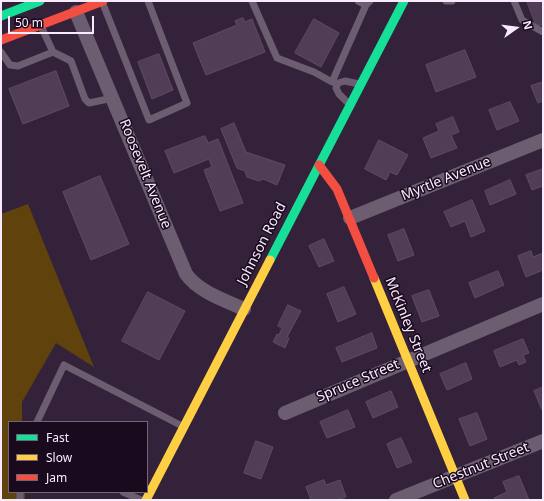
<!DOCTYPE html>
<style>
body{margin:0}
#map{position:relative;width:544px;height:501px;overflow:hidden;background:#34223a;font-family:"Noto Sans",sans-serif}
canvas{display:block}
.frame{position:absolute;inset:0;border:2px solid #f8ebfc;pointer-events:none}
.legend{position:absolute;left:8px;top:421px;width:140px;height:72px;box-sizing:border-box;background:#1a0a1e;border:1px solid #736477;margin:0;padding:5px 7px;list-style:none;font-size:12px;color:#f8ebfc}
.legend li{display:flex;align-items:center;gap:8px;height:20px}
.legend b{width:20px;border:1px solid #736477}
.north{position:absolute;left:496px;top:8px;width:40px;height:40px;-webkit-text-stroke:3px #1a0a1e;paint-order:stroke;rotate:76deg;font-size:11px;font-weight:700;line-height:16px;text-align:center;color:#f8ebfc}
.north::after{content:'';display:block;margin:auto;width:14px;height:18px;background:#f8ebfc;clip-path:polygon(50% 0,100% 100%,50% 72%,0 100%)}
.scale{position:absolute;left:8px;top:16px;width:86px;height:18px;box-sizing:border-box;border:2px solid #f8ebfc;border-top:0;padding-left:5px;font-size:12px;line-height:14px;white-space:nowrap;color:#f8ebfc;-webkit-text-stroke:3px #1a0a1e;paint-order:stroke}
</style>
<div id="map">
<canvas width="544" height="501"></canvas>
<div class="frame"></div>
<ul class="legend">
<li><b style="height:5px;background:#16e098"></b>Fast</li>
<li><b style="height:5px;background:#ffcf43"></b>Slow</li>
<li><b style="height:5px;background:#f24e42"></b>Jam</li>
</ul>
<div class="north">N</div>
<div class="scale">50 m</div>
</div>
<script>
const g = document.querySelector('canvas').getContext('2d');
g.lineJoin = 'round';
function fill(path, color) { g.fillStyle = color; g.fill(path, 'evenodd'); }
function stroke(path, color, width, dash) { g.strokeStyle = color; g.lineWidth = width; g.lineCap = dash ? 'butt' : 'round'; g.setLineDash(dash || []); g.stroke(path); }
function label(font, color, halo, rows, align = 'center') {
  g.font = font + ' "Noto Sans",sans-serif'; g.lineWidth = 3; g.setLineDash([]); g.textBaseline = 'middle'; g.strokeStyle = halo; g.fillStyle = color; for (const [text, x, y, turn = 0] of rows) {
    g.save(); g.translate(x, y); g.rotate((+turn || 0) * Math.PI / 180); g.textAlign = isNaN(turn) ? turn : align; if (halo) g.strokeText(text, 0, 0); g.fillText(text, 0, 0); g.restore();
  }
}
fill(new Path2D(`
 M28 204 94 367 56 343 22 402V422H9V492H25V500H1V214Z`), '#60420c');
const building = new Path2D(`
 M527 1H543V24L537 27Z
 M243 18 245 22 252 19 265 52 206 75 193 43 237 25 235 21Z
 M314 19 339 33 321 67 295 53Z
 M465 50 476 77 436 92 426 65Z
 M159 54 173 90 152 99 138 62Z
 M56 71 69 106 23 124 9 89Z
 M543 82V101L538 103 531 86Z
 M510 102 519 121 497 130 489 110Z
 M453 117 459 132 451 135 457 148 431 158 423 138 439 131 436 124Z
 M234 123 246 152 285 165 277 185 263 179 259 181 247 177 245 171 237 168 221 129Z
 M205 136 208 143 218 139 243 203 220 211 204 170 212 167 209 159 174 173 165 151Z
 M379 140 408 155 397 175 390 172 386 180 365 169Z
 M543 169V186L532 190 526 175Z
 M100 176 129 244 91 260 63 192Z
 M510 180 516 194 490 205 485 191Z
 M472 200 485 231 471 237 465 221 451 227 444 212Z
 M404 229 414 255 398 261 388 235Z
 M324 239 334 261 319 267 309 246Z
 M531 251 533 257 543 253V270L526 277 518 256Z
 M498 271 504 285 475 298 469 283Z
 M344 287 356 314 338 322 327 294Z
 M429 290 439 316 422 322 412 296Z
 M148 292 185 311 159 360 122 341Z
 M288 305 301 311 287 337 289 338 285 348 273 342 277 334 279 335 282 328 278 326Z
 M372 333 377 348 342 362 336 348Z
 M523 339 529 353 523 355 526 362 519 365 517 360 500 367 494 351Z
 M466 363 472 379 447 390 440 374Z
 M543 387V410H542L534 391Z
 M391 391 398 407 373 418 366 402Z
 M348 410 355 427 327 438 320 422Z
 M477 413 487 439 470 446 459 419Z
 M401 438 412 462 397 468 387 444Z
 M256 441 273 447 261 479 244 473Z
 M519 476 529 500H495L494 498 507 492 503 482Z
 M324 480 326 485 340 480 346 497 337 500H311L306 487Z`);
fill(building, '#513e56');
stroke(building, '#5c4d61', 1);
stroke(new Path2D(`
 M252 1 277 58 314 72 332 82 366 5
 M358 1 366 5 370 1
 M446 1H452
 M514 1 522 20 543 32
 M103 4 149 120 187 103 148 1
 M1 52 10 65 18 66 53 52 41 26
 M53 52 71 61 85 99 89 103 113 98
 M349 104 339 94 336 88 338 83 345 81 359 84
 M37 422 64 365 184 427
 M20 492V500
 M123 492 141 500`), '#6c5e70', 7);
stroke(new Path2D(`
 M76 12 186 274C199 292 224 300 244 309
 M350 218 543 140
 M285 413 543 304
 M396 500 543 441`), '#6c5e70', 14);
stroke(new Path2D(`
 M1 16 40 1
 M270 260 404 1`), '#16e098', 9);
stroke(new Path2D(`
 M374 278 465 500
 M146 500 270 260`), '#ffcf43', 9);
stroke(new Path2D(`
 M1 40 103 1
 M319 165 337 189 374 278`), '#f24e42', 9);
label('14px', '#f8ebfc', '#1a0a1e', [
 ["Roosevelt Avenue",145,174,68],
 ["Myrtle Avenue",446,179,-22],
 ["Johnson Road",262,244,-63],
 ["McKinley Street",408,325,68],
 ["Spruce Street",358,381,-23],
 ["Chestnut Street",481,466,-22]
]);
</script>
